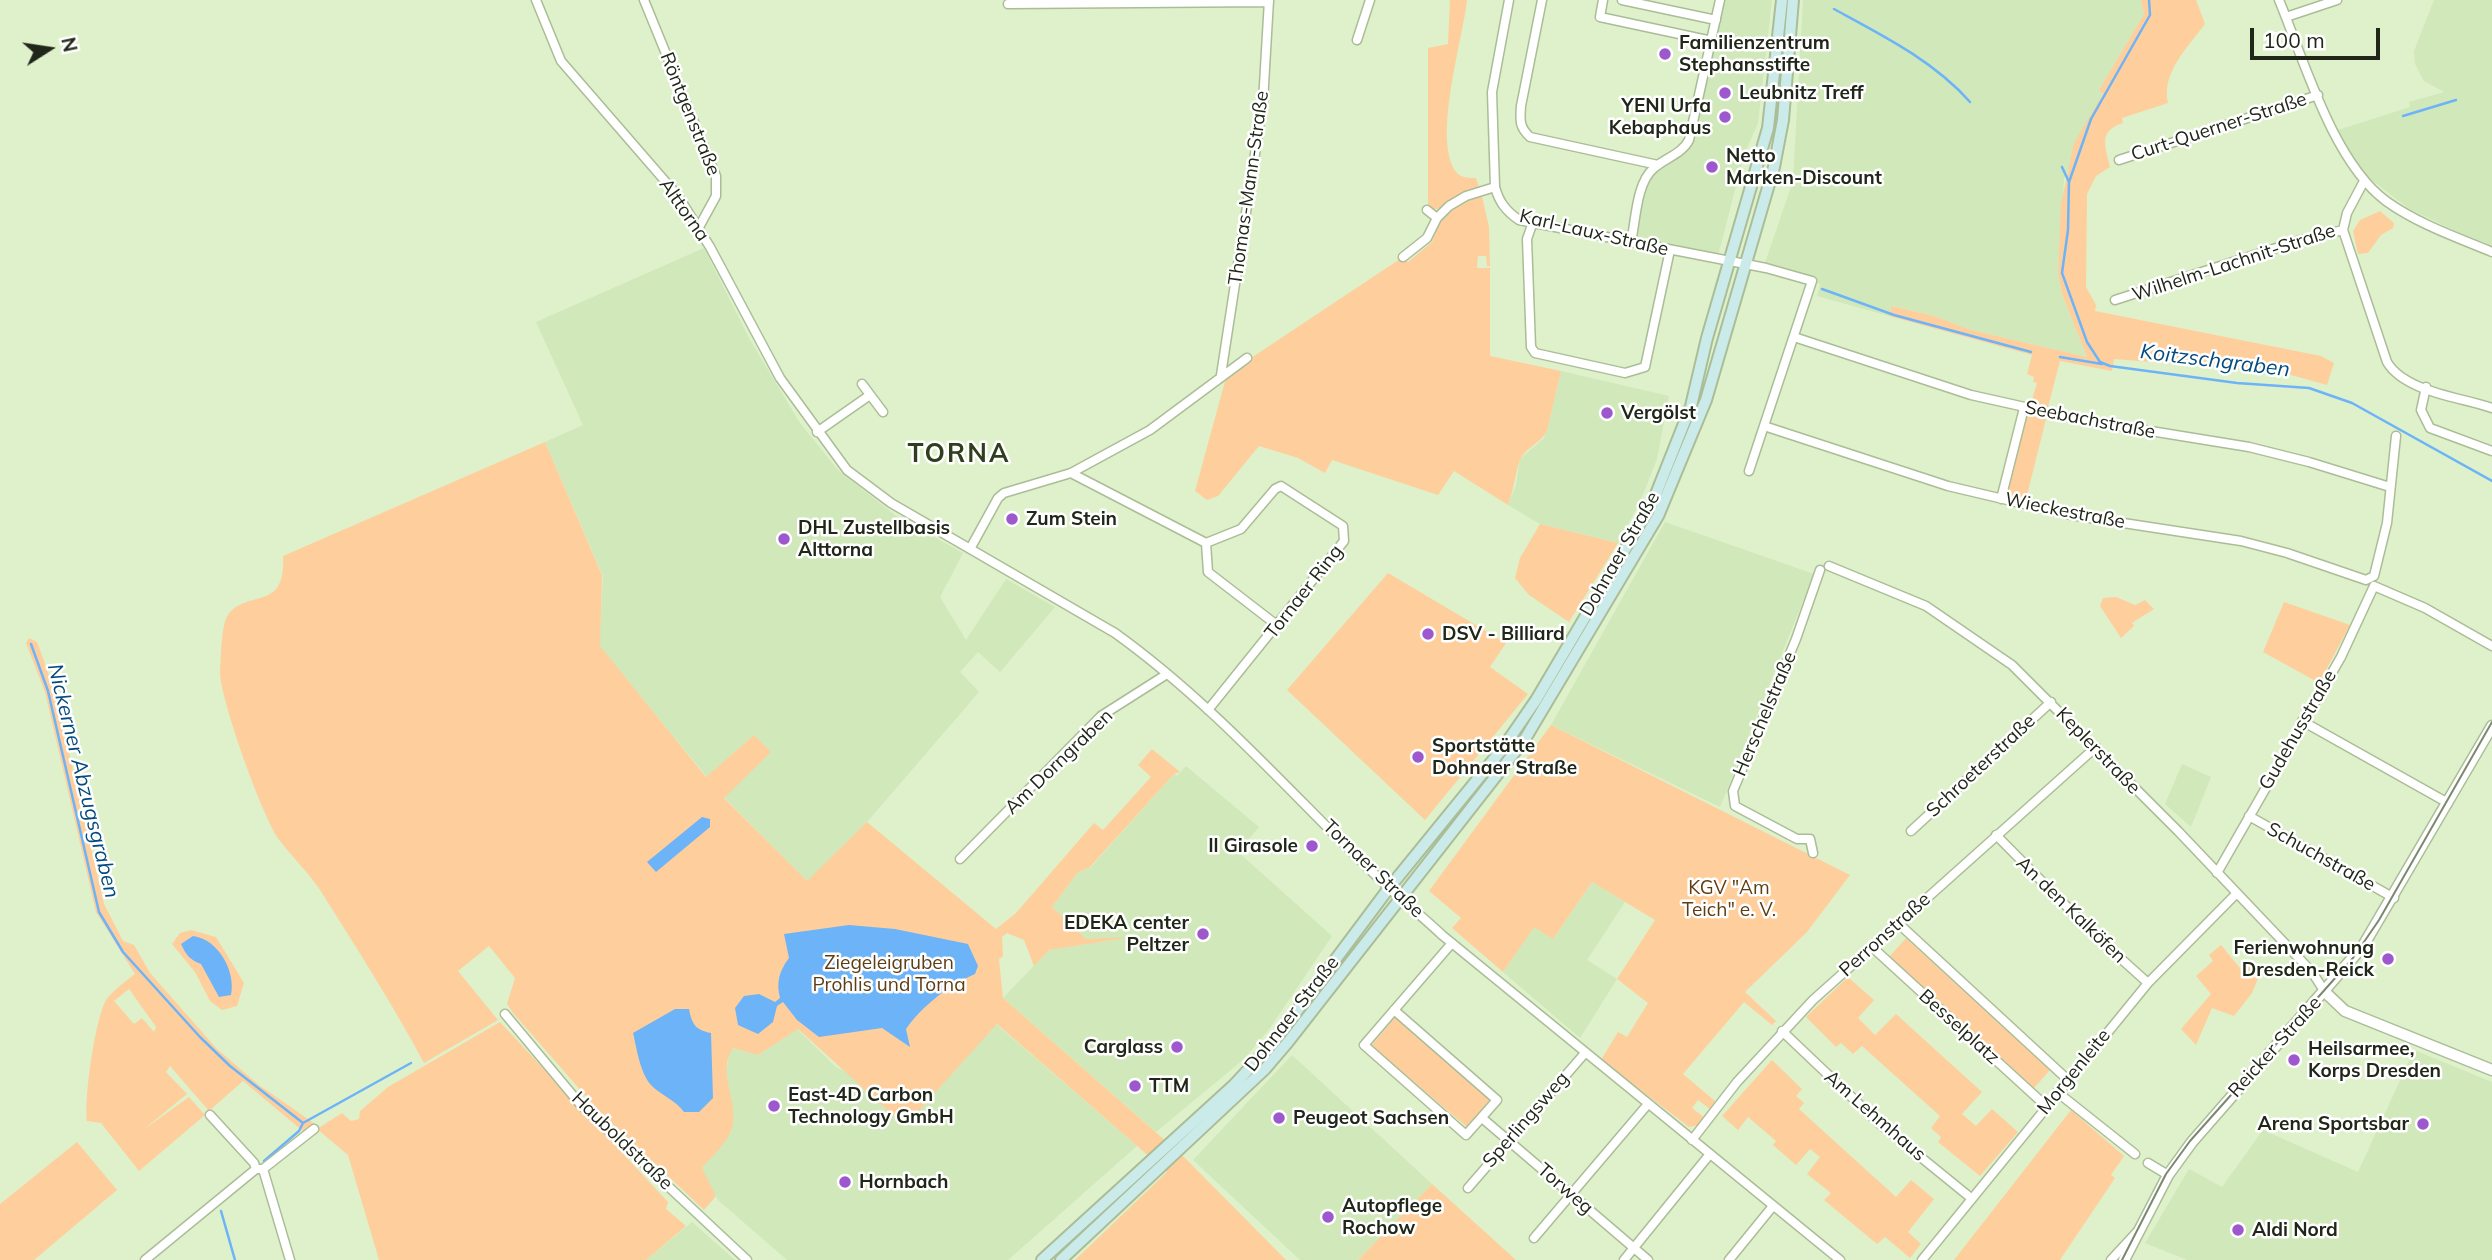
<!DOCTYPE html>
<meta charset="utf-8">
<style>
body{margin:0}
#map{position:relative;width:2492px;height:1260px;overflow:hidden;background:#def1ca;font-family:Mulish,sans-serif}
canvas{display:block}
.north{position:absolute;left:14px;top:14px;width:70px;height:70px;-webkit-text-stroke:5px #fff;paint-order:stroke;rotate:78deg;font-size:19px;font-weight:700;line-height:28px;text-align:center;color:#202719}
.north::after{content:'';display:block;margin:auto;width:24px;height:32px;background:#202719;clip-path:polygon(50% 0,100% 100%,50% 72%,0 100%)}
.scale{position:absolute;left:2250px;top:28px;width:130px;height:32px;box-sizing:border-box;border:4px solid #202719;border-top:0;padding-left:9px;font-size:21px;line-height:24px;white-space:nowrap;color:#202719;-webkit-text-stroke:5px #fff;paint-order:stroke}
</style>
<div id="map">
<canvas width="2492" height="1260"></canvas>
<div class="north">N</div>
<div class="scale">100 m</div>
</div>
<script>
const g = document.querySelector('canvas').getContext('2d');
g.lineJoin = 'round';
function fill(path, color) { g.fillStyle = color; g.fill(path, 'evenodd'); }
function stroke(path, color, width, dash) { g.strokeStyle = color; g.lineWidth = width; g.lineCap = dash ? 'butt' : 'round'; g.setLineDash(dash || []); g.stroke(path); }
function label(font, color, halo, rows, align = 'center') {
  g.font = font + ' Mulish,sans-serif'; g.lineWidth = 5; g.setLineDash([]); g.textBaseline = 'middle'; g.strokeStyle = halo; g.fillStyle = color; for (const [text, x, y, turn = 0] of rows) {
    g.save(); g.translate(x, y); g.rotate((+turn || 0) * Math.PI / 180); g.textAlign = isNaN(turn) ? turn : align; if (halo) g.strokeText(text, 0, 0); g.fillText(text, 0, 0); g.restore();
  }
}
fill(new Path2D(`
 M1720 0H1772L1758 123 1744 155 1717 260 1631 242 1644 179 1685 148Z
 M1803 0H2141L2144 14 2099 90 2103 93 2064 179 2058 274 2062 294 2087 357 1971 330 1934 316 1893 306 1889 316 1817 296 1820 284 1764 266 1793 181Z
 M2434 0H2492V249L2408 208 2364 174 2350 156 2338 130 2410 107 2409 102 2444 92 2424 81 2415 64 2414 51Z
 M704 248 749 338 800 423 838 470 895 515 963 553 940 597 966 640 1006 579 1055 607 1000 672 978 652 960 672 979 692 867 822 807 882 724 797 770 752 754 735 707 777 599 646 603 576 545 442 583 425 536 322Z
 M1561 371 1669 396 1657 459 1640 502 1618 543 1540 524 1508 505 1516 485 1520 459 1543 439 1547 431Z
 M1665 522 1814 574 1720 807 1551 725Z
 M2182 764 2211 777 2191 827 2165 804Z
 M1186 766 1259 827 1238 852 1332 936 1270 1028 1244 1059 1156 1132 1003 998 1049 950 1123 938 1086 939 1052 907 1078 872 1090 868 1174 774 1177 776Z
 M1592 882 1625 902 1587 960 1617 979 1580 1038 1503 972 1534 926 1553 939Z
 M996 1024 1137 1146 1008 1260H787L718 1200 702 1168 731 1132 732 1112 726 1076 729 1054 733 1048 758 1055 797 1029 836 1067 847 1072 905 1126Z
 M2414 1050 2492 1082V1260H2187L2145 1243 2189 1169 2222 1187 2263 1130 2358 1172Z
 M1292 1055 1432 1184 1358 1260H1300L1193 1160Z
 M692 1222 735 1260H646Z`), '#d1e8ba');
fill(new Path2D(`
 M1450 0H1467C1463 39 1432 139 1456 172 1461 178 1469 178 1476 178L1479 187C1464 193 1440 215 1428 208V48L1448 44Z
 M2141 0H2196L2205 24C2188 47 2161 73 2168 103L2122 118 2123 123C2098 131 2105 145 2110 167L2096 176 2087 194 2086 287 2096 305 2095 311 2321 356 2334 363 2327 385 2284 373 2114 359 2112 371 2060 361 2048 407 2031 403 2037 383 2033 382 2034 377 2027 374 2032 355 1889 316 1892 306 1934 316 1971 330 2087 357 2062 294 2058 274 2061 204 2074 143 2103 94 2099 90 2144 14Z
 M1481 192 1489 227 1490 266H1487L1486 256H1478L1477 268H1490V356L1561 371 1547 431C1541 443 1525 448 1520 460 1515 473 1514 490 1508 505L1454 471 1438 495 1332 460 1325 473 1298 458 1259 446 1218 496 1207 500 1195 491 1227 374 1403 257 1408 262 1432 242 1441 218 1450 209Z
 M2380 211 2394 223 2393 228 2381 235 2368 253 2358 254 2353 231 2360 220Z
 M2026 415 2046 419 2026 499 2007 495Z
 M545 442 602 575 600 646 706 777 754 735 771 752 724 798 807 881 867 822 996 929 1016 913 1094 823 1103 830 1151 777 1138 765 1152 749 1180 772 1174 774 1089 868 1078 872 1052 907 1086 939 1131 937 1049 950 1034 966 1024 940 1007 933 1002 937 1003 956 999 959 1003 998 1184 1157 1286 1260H1075L1167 1172 997 1024 905 1126 798 1029 758 1055 733 1048C715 1074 743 1108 730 1133 724 1146 711 1157 702 1168L716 1196 704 1210 597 1109 513 1013 507 1004 515 978 489 946 458 971 498 1020 424 1063C392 1003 356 947 320 890 308 872 293 858 280 841 263 819 220 699 220 672 221 660 221 624 228 615 248 588 286 613 283 556Z
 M1540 524 1618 543 1569 622 1529 595 1515 578 1520 558Z
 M1388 573 1506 643 1490 667 1528 694 1425 820 1287 690Z
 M2116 597 2135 605 2145 600 2154 609 2132 623 2134 626 2121 638 2100 606 2103 598Z
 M2284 602 2350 625 2319 683 2263 652Z
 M29 638 37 642 54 688 104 904 123 941 134 945 150 973 217 1049 259 1085 315 1124 304 1132 243 1081 209 1111 170 1066 166 1072 187 1094 143 1130 189 1097 205 1115 139 1171 101 1123 87 1121C84 1098 95 1020 106 1000 112 991 126 981 135 974L96 912 45 692 26 643ZM129 989 156 1027 154 1032 142 1018 134 1024 114 1001Z
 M1551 725 1850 875 1807 932 1745 992 1776 1021 1772 1025 1744 1002 1683 1074 1715 1101 1710 1109 1698 1100 1692 1108 1705 1118 1699 1125 1689 1127 1601 1060 1618 1032 1627 1037 1648 1003 1617 979 1655 920 1592 882 1553 939 1534 927 1503 972 1452 928 1461 918 1429 891Z
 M191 930 216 937 244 983 237 1006 222 1010 210 1001 195 972 172 944 180 933Z
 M1906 938 2050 1070 2034 1088 1889 957Z
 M2221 945 2240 968 2247 964 2259 976 2252 993 2234 1016 2212 1008 2196 1045 2181 1029 2211 994 2196 976 2213 961 2209 955Z
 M1848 977 1874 1000 1858 1018 1875 1035 1896 1014 1982 1092 1962 1114 1976 1126 1992 1109 2018 1132 1980 1176 1938 1142 1941 1137 1931 1128 1940 1116 1862 1046 1853 1054 1841 1043 1836 1047 1806 1017Z
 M1396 1016 1492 1097 1467 1127 1371 1046Z
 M500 1022 668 1202 666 1209 686 1226 646 1260H379L348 1155 317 1129 342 1113 351 1121 359 1119 360 1111 388 1087Z
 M1772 1060 1802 1089 1796 1096 1804 1103 1799 1109 1896 1197 1911 1180 1934 1199 1908 1232 1921 1244 1910 1258 1885 1237 1877 1244 1824 1200 1831 1193 1807 1174 1820 1157 1810 1149 1796 1165 1773 1145 1776 1141 1748 1117 1738 1130 1722 1116Z
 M2071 1110 2124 1156 2111 1175 2115 1178 2060 1260H1954Z
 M77 1142 117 1190 34 1260H0V1204Z
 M1432 1184 1516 1260H1358Z`), '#fecf9c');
fill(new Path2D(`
 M702 817 710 819V827L656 872 647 862Z
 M849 925 895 929 968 944 978 966 975 974C949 985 922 1006 906 1029L910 1047 882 1028 819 1037 797 1020 783 1002 777 1006 773 1022 758 1034 738 1025 735 1008 744 996 759 994 775 1002 780 998C776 983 779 971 789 958L784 934Z
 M193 936C218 939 236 971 231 995L219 997 201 964C190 960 186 955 181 944Z
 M675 1009H689C692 1025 696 1030 711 1033L713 1098 699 1112H684C675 1100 663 1096 653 1087 640 1075 637 1049 633 1033Z`), '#6db3f8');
stroke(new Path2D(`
 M2149 0 2150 15 2091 119 2069 182 2068 230 2062 273 2087 342 2100 362 2110 366 2237 383 2309 388 2352 403 2492 481
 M1834 9C1882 35 1934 61 1970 102
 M2403 116 2456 100
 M2062 167 2069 182
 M1822 289 1894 315 2031 352
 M2060 357 2102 364
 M31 644 48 691 99 912 123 952 200 1037 230 1066 303 1123 299 1131 264 1161
 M303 1123 411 1063
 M221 1211 235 1260`), '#6db3f8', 2.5);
const minor = new Path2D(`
 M536 0 561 61 678 196 710 247 780 378 847 470 891 503 1115 633C1218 707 1299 803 1390 889 1407 904 1425 919 1442 935L1840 1260
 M644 0 716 176V196L699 227
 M1509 0 1492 92 1495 187C1499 202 1506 211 1519 220L1766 268 1812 281 1749 471
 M1542 0 1521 106C1520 120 1519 127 1530 137L1658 165
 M1603 0 1600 17 1712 41
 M1622 0 1716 20
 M2279 0C2304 60 2333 162 2386 201 2418 224 2456 237 2492 252
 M1008 4 1269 2
 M2286 17 2337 0
 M1357 40 1370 0
 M2119 160 2318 95
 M2364 181 2347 213 2343 230 2387 362C2405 392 2460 397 2492 408
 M1427 210 1437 218
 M1533 222 1527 239 1531 347 1535 353 1625 373 1645 367 1670 250
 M1631 242C1636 220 1636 183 1654 168 1665 158 1682 154 1689 140L1720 0
 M1403 257 1427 238 1437 218 1449 206 1466 196 1495 187
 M2115 300 2301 240 2343 230
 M1794 337 1971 395 2083 420 2249 447 2309 462 2390 487
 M1221 375 1263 102 1269 0
 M862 384 883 412
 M2426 387 2421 410 2430 428 2492 451
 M1764 426 1948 486 2071 515 2241 541 2287 553 2366 580 2374 576 2387 523 2396 436
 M817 432 870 395
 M1071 473 1206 543 1241 529 1275 489 1281 486 1343 526 1344 541 1208 710
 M2001 499 2024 408
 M1206 543 1208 572 1278 626
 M970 549 998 498 1004 493 1071 473 1150 430 1247 358
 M1829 566 1926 606 2012 665 2178 831 2312 972 2325 992
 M2302 721 2448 803
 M2249 816 2394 898
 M1911 831 2051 702
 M1996 835 2099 939 2148 983
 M1813 853 1810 839H1797L1735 806 1733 791 1796 639 1820 570
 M960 859 1101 716 1167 674
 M2217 873 2341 657 2374 586 2425 608 2492 646
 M1899 924 2067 1079
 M1872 947 2046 1106
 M1394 1010 1497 1100 1466 1135 1364 1045 1452 943
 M505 1014 580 1104 747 1260
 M1782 1031 1880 1124 1971 1198
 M2057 1092 2135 1154
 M210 1115 254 1163 256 1169
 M1482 1118 1648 1260
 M1692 1140 1737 1082 1813 1000 2096 747
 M2148 1163 2168 1175
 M263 1169 290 1260
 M1468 1188 1585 1053
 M1534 1238 1648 1104
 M145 1260 256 1169H263L314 1129
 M1624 1260 1710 1154
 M1729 1260 1773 1206
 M1922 1260 2148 983 2236 894
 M2111 1260 2137 1232`);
const tertiary = new Path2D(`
 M2325 992 2345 1011 2492 1070
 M2124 1260 2168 1175 2192 1142 2363 946 2492 726`);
const secondary = new Path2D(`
 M1042 1260 1234 1085 1273 1043 1389 888 1503 748 1536 700 1652 504 1691 406 1707 338 1768 128 1782 0
 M1061 1260 1265 1069 1288 1042 1525 739 1658 516 1706 400 1774 167 1783 120 1793 0`);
stroke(minor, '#aabd97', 11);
stroke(tertiary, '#aabd97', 13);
stroke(secondary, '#aabd97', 14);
stroke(minor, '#fff', 8);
stroke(tertiary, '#fff', 10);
stroke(secondary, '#caebe9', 10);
stroke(new Path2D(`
 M2122 1260 2166 1174 2190 1141 2353 958 2379 920 2492 722`), '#7c896f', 2);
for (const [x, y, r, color] of [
 [1665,54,7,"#9d58cd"],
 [1725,93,7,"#9d58cd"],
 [1725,117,7,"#9d58cd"],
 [1712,167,7,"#9d58cd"],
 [1607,413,7,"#9d58cd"],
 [1012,519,7,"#9d58cd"],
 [784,539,7,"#9d58cd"],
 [1428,634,7,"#9d58cd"],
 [1418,757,7,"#9d58cd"],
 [1312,846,7,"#9d58cd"],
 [1203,934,7,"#9d58cd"],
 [2388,959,7,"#9d58cd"],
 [1177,1047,7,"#9d58cd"],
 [2294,1060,7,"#9d58cd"],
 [1135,1086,7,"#9d58cd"],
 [774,1106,7,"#9d58cd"],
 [1279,1118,7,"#9d58cd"],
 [2423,1124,7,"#9d58cd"],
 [845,1182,7,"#9d58cd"],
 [1328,1217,7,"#9d58cd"],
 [2238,1230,7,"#9d58cd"]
]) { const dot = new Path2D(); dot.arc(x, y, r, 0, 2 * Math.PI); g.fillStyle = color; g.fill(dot); stroke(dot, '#fff', 2.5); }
label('bold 19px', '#202719', '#fff', [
 ["Familienzentrum",1679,43],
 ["Stephansstifte",1679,65],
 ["Leubnitz Treff",1739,93],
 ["YENI Urfa",1711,106,"right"],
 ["Kebaphaus",1711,128,"right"],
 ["Netto",1726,156],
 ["Marken-Discount",1726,178],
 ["Vergölst",1621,413],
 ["Zum Stein",1026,519],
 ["DHL Zustellbasis",798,528],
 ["Alttorna",798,550],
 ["DSV - Billiard",1442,634],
 ["Sportstätte",1432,746],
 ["Dohnaer Straße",1432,768],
 ["Il Girasole",1298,846,"right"],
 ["EDEKA center",1189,923,"right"],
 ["Peltzer",1189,945,"right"],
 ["Ferienwohnung",2374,948,"right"],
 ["Dresden-Reick",2374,970,"right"],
 ["Carglass",1163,1047,"right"],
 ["Heilsarmee,",2308,1049],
 ["Korps Dresden",2308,1071],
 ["TTM",1149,1086],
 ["East-4D Carbon",788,1095],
 ["Technology GmbH",788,1117],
 ["Peugeot Sachsen",1293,1118],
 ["Arena Sportsbar",2409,1124,"right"],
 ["Hornbach",859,1182],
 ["Autopflege",1342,1206],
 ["Rochow",1342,1228],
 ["Aldi Nord",2252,1230]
], 'left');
label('19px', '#202719', '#fff', [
 ["Röntgenstraße",690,114,68],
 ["Curt-Querner-Straße",2219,127,-18],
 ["Thomas-Mann-Straße",1249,188,-82],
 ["Alttorna",684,210,55],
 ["Karl-Laux-Straße",1594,233,13],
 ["Wilhelm-Lachnit-Straße",2234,263,-18],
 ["Seebachstraße",2090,420,11],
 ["Wieckestraße",2065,511,11],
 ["Dohnaer Straße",1620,554,-60],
 ["Tornaer Ring",1304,592,-52],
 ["Herschelstraße",1765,714,-67],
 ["Gudehusstraße",2298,730,-60],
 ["Keplerstraße",2098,751,46],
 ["Am Dorngraben",1059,762,-44],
 ["Schroeterstraße",1981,766,-43],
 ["Schuchstraße",2321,857,29],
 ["Tornaer Straße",1373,869,44],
 ["An den Kalköfen",2071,910,44],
 ["Perronstraße",1885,935,-42],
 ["Dohnaer Straße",1292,1014,-52],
 ["Besselplatz",1959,1027,42],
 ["Reicker Straße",2275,1047,-48],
 ["Morgenleite",2074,1072,-51],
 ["Am Lehmhaus",1875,1116,41],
 ["Sperlingsweg",1526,1120,-49],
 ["Hauboldstraße",622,1141,44],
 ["Torweg",1565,1189,41]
]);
label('19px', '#5e3d12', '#fff', [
 ["KGV \"Am",1729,888],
 ["Teich\" e. V.",1729,910],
 ["Ziegeleigruben",889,963],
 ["Prohlis und Torna",889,985]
]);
label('italic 21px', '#024a80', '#fff', [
 ["Koitzschgraben",2215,361,7],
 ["Nickerner Abzugsgraben",83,781,76]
]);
g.letterSpacing = '2px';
label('bold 26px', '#2f3e1d', '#fff', [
 ["TORNA",959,454]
]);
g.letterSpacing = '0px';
</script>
